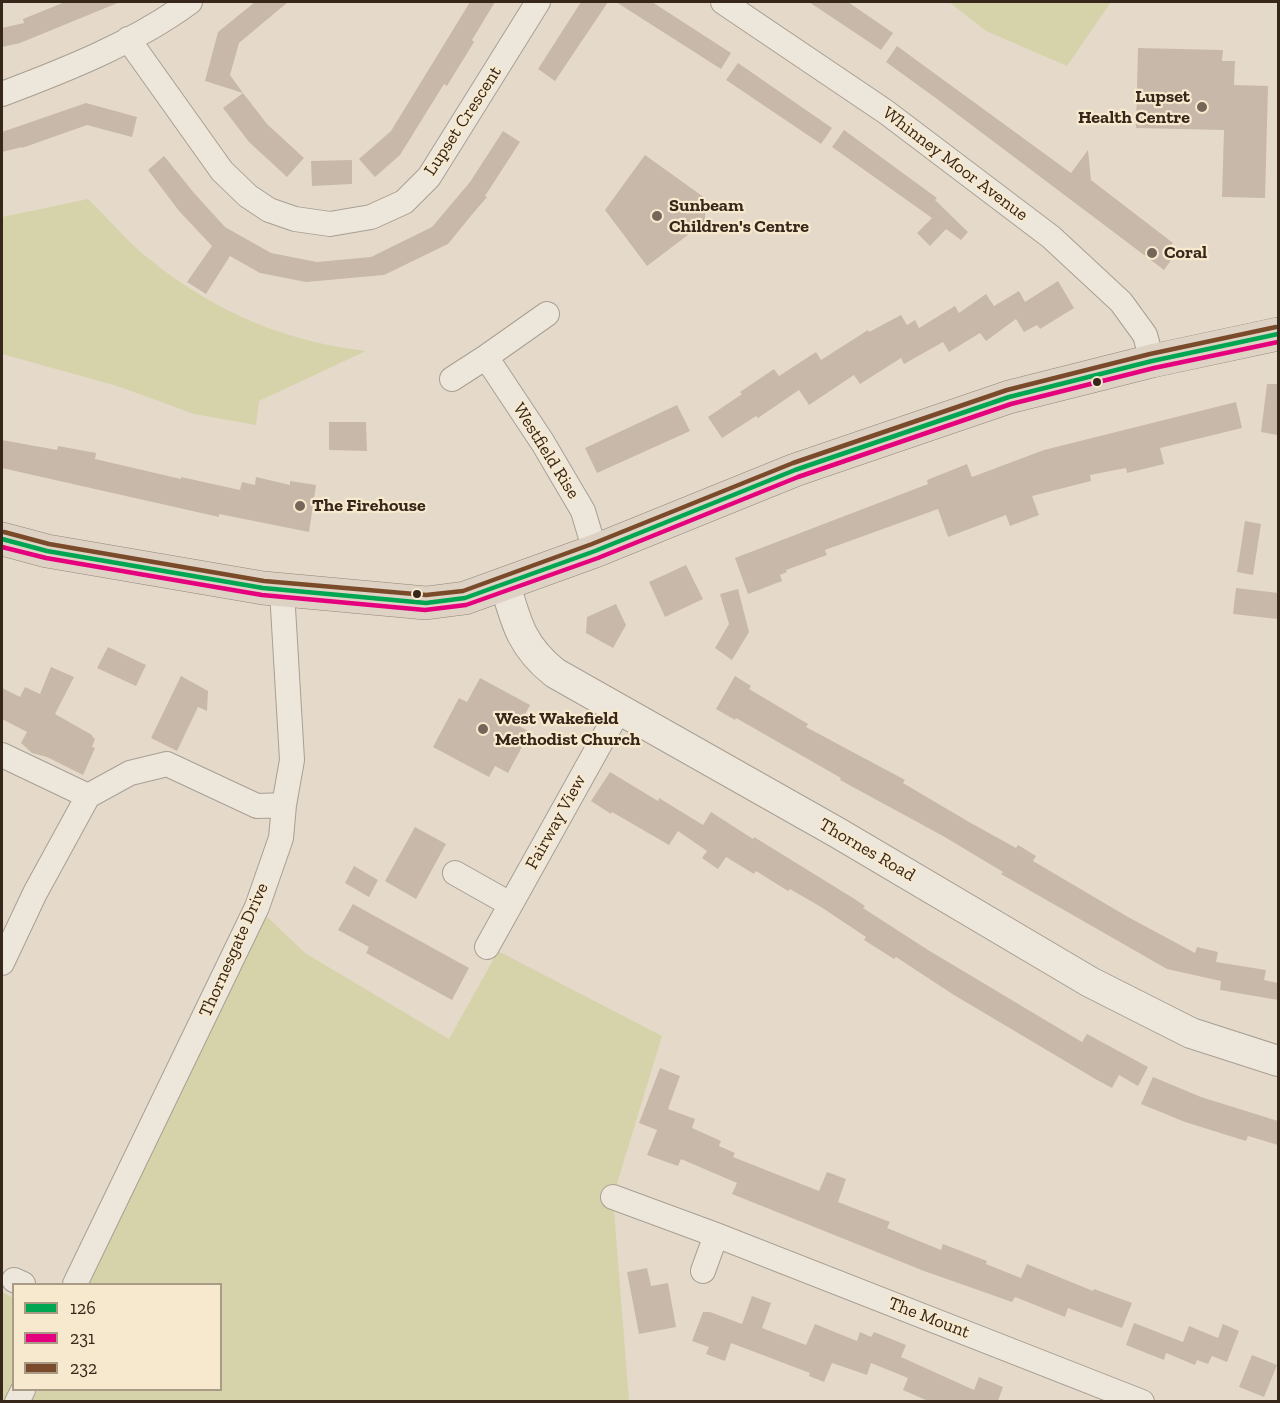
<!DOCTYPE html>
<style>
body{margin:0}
#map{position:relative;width:1280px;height:1403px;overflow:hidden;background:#e5dac9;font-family:"Zilla Slab",serif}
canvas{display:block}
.frame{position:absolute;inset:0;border:3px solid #37271b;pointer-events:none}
.legend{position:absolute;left:12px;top:1283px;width:210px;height:108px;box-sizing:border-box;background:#f7e9ce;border:2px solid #aa9b86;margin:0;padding:8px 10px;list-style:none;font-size:18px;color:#37271b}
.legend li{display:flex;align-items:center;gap:12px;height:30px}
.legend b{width:30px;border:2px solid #aa9b86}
</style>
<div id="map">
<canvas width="1280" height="1403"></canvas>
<div class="frame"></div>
<ul class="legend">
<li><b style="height:8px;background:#00a651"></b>126</li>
<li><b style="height:8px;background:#e5007d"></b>231</li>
<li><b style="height:8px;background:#7a4b2a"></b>232</li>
</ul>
</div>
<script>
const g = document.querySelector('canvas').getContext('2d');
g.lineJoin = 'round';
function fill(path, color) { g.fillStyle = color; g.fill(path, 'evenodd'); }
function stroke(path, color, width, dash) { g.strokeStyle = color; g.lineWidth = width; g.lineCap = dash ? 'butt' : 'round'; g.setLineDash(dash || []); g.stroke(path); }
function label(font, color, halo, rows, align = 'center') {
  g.font = font + ' "Zilla Slab",serif'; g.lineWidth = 4.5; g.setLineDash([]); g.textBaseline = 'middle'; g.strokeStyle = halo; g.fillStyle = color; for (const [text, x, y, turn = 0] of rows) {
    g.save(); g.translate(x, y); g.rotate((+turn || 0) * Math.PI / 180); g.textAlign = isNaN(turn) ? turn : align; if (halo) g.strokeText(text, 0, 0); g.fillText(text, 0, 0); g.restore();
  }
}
fill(new Path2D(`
 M949 2H1111L1067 66 986 31Z
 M88 199C105 215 119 232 136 248 203 306 278 341 366 351L259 401 256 425 194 414 117 386 2 354V217Z
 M257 907 305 953 449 1039 498 951 662 1036 613 1197 629 1401 2 1402V1292L13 1298 14 1390H220V1284H75Z`), '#d6d3ab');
fill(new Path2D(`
 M65 2H120L20 43 2 47V28L24 23 23 19Z
 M255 2H288L239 43 230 75 243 93 205 81 218 32Z
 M470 2H495L472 40 474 42 447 86 444 84 400 155 375 177 359 159 391 131Z
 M581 2H608L555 81 538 69Z
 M616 2H652L731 53 721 69Z
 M809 2H848L893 33 881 50Z
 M897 46 1071 173 1088 150 1091 180 1173 243 1167 250 1174 256 1164 270 937 99 886 62Z
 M1138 48 1223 50 1222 61H1235L1234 85 1268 86 1265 198 1222 197 1224 130 1136 128Z
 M738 63 832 128 821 144 726 80Z
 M243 93 267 124 304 158 287 177 249 142 223 108Z
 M86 103 137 117 132 137 87 125 22 148V147L2 152V132Z
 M844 130 937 198 935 200 968 232 961 240 946 229 930 246 917 233 932 218 832 147Z
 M503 131 520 142 485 196 487 197 470 217 448 244 384 275 306 282 260 273 230 256 206 294 187 282 212 246 179 211 148 170 164 156 194 193 225 227 271 253 317 262 371 257 432 227 470 182Z
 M645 155 705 198V222L647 266 605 210Z
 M352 160V184L312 186 311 161Z
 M1058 281 1074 308 1040 329 1037 325 1024 332 1016 319 986 341 980 333 949 352 943 342 904 364 901 358 860 384 854 375 809 405 799 390 758 418 756 416 722 438 708 417 742 394 740 392 774 369 779 376 816 352 821 360 868 330 869 332 901 315 907 325 915 320 919 328 955 306 959 313 986 294 994 306 1019 291 1025 302Z
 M1267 384H1278V435L1261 432Z
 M1236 402 1242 428 1160 448 1164 464 1127 473 1126 468 1090 475 1091 481 1032 496 1039 515 1010 526 1006 515 948 537 938 509 825 550 827 555 786 570 787 572 780 575 782 581 748 594 735 558 928 484 927 480 967 464 972 477 1044 450Z
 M677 405 690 431 597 473 585 448Z
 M329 422H366L367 451 329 450Z
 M2 440 57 450 58 446 96 453 95 459 181 479V477L240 490 242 482 255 485 256 477 290 485V481L316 485 309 532 219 514V517L2 468Z
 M1245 521 1261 524 1253 575 1237 572Z
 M686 565 703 599 665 617 649 582Z
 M1236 588 1278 593V619L1233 614Z
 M738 589 749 632 732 660 715 648 729 624 720 594Z
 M616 604 626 625 613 648 586 633 587 617Z
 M108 647 146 665 136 686 97 668Z
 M51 667 74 677 55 714 92 735V736L95 739 92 747 95 748 83 775 47 757 32 753 21 743 27 732 2 719V688L20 697 25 687 40 694Z
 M181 676 208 691 207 711 198 707 177 751 151 738Z
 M735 676 751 686 749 689 808 724 806 727 905 780 903 783 969 822 1016 848 1018 845 1036 856 1033 861 1128 917 1195 953 1197 947 1218 952 1216 962 1266 970 1264 980 1278 983V1000L1220 990 1221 981 1167 969 1001 874 1003 872 943 836 840 780 841 778 736 718 735 720 716 709Z
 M480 678 530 705 519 726 530 732 508 773 495 766 489 777 433 747 459 698 467 702Z
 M610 772 658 801 659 798 703 825 711 812 753 839 754 837 853 898 865 906 863 908 928 950 1082 1042 1087 1034 1148 1067 1138 1086 1119 1075 1112 1088 1097 1080 954 995 896 957 894 959 864 940 866 937 821 907 790 889 788 891 756 871 754 874 726 857 718 869 702 858 707 851 678 831 669 845 612 812 611 814 591 801Z
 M415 827 446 844 416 899 385 881Z
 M354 866 378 880 369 897 345 883Z
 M353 904 469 968 452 1000 366 953 369 947 338 930Z
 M660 1068 680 1076 668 1109 695 1119 692 1128 721 1141 719 1146 735 1153 733 1157 819 1191 827 1172 846 1179 838 1202 890 1222 887 1228 941 1250 943 1244 987 1261 986 1264 1021 1278 1027 1264 1093 1291 1094 1289 1132 1303 1122 1328 1068 1308 1065 1317 1015 1297 1012 1302 924 1271 732 1194 737 1183 681 1159 678 1166 647 1155 657 1130 639 1123Z
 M1153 1077 1201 1097 1278 1121V1145L1248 1136 1246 1141 1185 1122 1141 1104Z
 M647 1268 651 1286 668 1283 676 1327 639 1334 627 1272Z
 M752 1296 771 1303 762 1328 806 1345 815 1324 857 1341 860 1332 871 1337 874 1332 906 1345 901 1357 974 1390 979 1377 1003 1387 998 1401H928L903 1390 908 1378 871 1363 867 1375 832 1363 824 1382 809 1376 810 1373 731 1343 725 1361 706 1354 709 1347 692 1341 703 1312H710L742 1324Z
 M1134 1323 1183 1342 1189 1326 1218 1338 1223 1324 1239 1331 1227 1362 1212 1356 1208 1364 1197 1360 1195 1365 1166 1353 1164 1360 1126 1345Z
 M1252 1355 1277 1365 1264 1397 1239 1387Z`), '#c8b8aa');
const minor = new Path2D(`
 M723 2 886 112 1051 237 1121 302 1145 335 1152 361
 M128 39 222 171 248 196 269 210 295 219 330 224 371 217 404 202 429 177 538 2
 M2 94C66 70 134 43 190 2
 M547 314 486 357 543 443 583 511 595 551
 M452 379 486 357
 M2 755 88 796
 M455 873 510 904
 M487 947 620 708
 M2 963 35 893 88 796 130 773 167 764 257 806 284 805
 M613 1197 716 1235 1142 1402
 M703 1271 716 1235
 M14 1280 23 1284
 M75 1284 257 907 281 838 284 805 292 760 282 591
 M17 1402 23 1390`);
const tertiary = new Path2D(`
 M505 584C516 623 522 647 555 673L838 833 1090 982 1191 1033 1278 1061`);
const trunk = new Path2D(`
 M2 539 47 551 263 588 426 603 465 598 595 551 795 470 1009 397 1152 361 1278 334`);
stroke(minor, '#a99f93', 26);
stroke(tertiary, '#a99f93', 32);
stroke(trunk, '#8f857a', 34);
stroke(minor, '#ece6db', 24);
stroke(tertiary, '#ece6db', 30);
stroke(trunk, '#ddd2c3', 33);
stroke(new Path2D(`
 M2 539 47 551 263 588 426 603 465 598 595 551 795 470 1009 397 1152 361 1278 334`), '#00a651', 4.5);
stroke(new Path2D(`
 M2 547 46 558 262 595 425 610 466 605 598 558 798 477 1011 404 1154 368 1278 342`), '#e5007d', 4.5);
stroke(new Path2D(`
 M4 532 49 544 264 581 426 595 463 591 592 544 793 463 1007 390 1150 354 1276 327`), '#7a4b2a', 4.5);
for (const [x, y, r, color] of [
 [1202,107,6,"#746658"],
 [657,216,6,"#746658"],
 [1152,253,6,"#746658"],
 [1097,382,5,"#37271b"],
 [300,506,6,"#746658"],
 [417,594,5,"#37271b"],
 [483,729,6,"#746658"]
]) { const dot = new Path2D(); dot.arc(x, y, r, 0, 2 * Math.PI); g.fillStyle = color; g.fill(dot); stroke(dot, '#f7e9ce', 2); }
label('bold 18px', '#37271b', '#f7e9ce', [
 ["Lupset",1190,97,"right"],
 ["Health Centre",1190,118,"right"],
 ["Sunbeam",669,206],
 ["Children's Centre",669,227],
 ["Coral",1164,253],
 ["The Firehouse",312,506],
 ["West Wakefield",495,719],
 ["Methodist Church",495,740]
], 'left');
label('18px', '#37271b', '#f7e9ce', [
 ["Lupset Crescent",463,121,-57],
 ["Whinney Moor Avenue",955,164,37],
 ["Westfield Rise",546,451,58],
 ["Fairway View",556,822,-61],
 ["Thornes Road",867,850,30],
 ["Thornesgate Drive",234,950,-66],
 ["The Mount",929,1318,21]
]);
</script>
